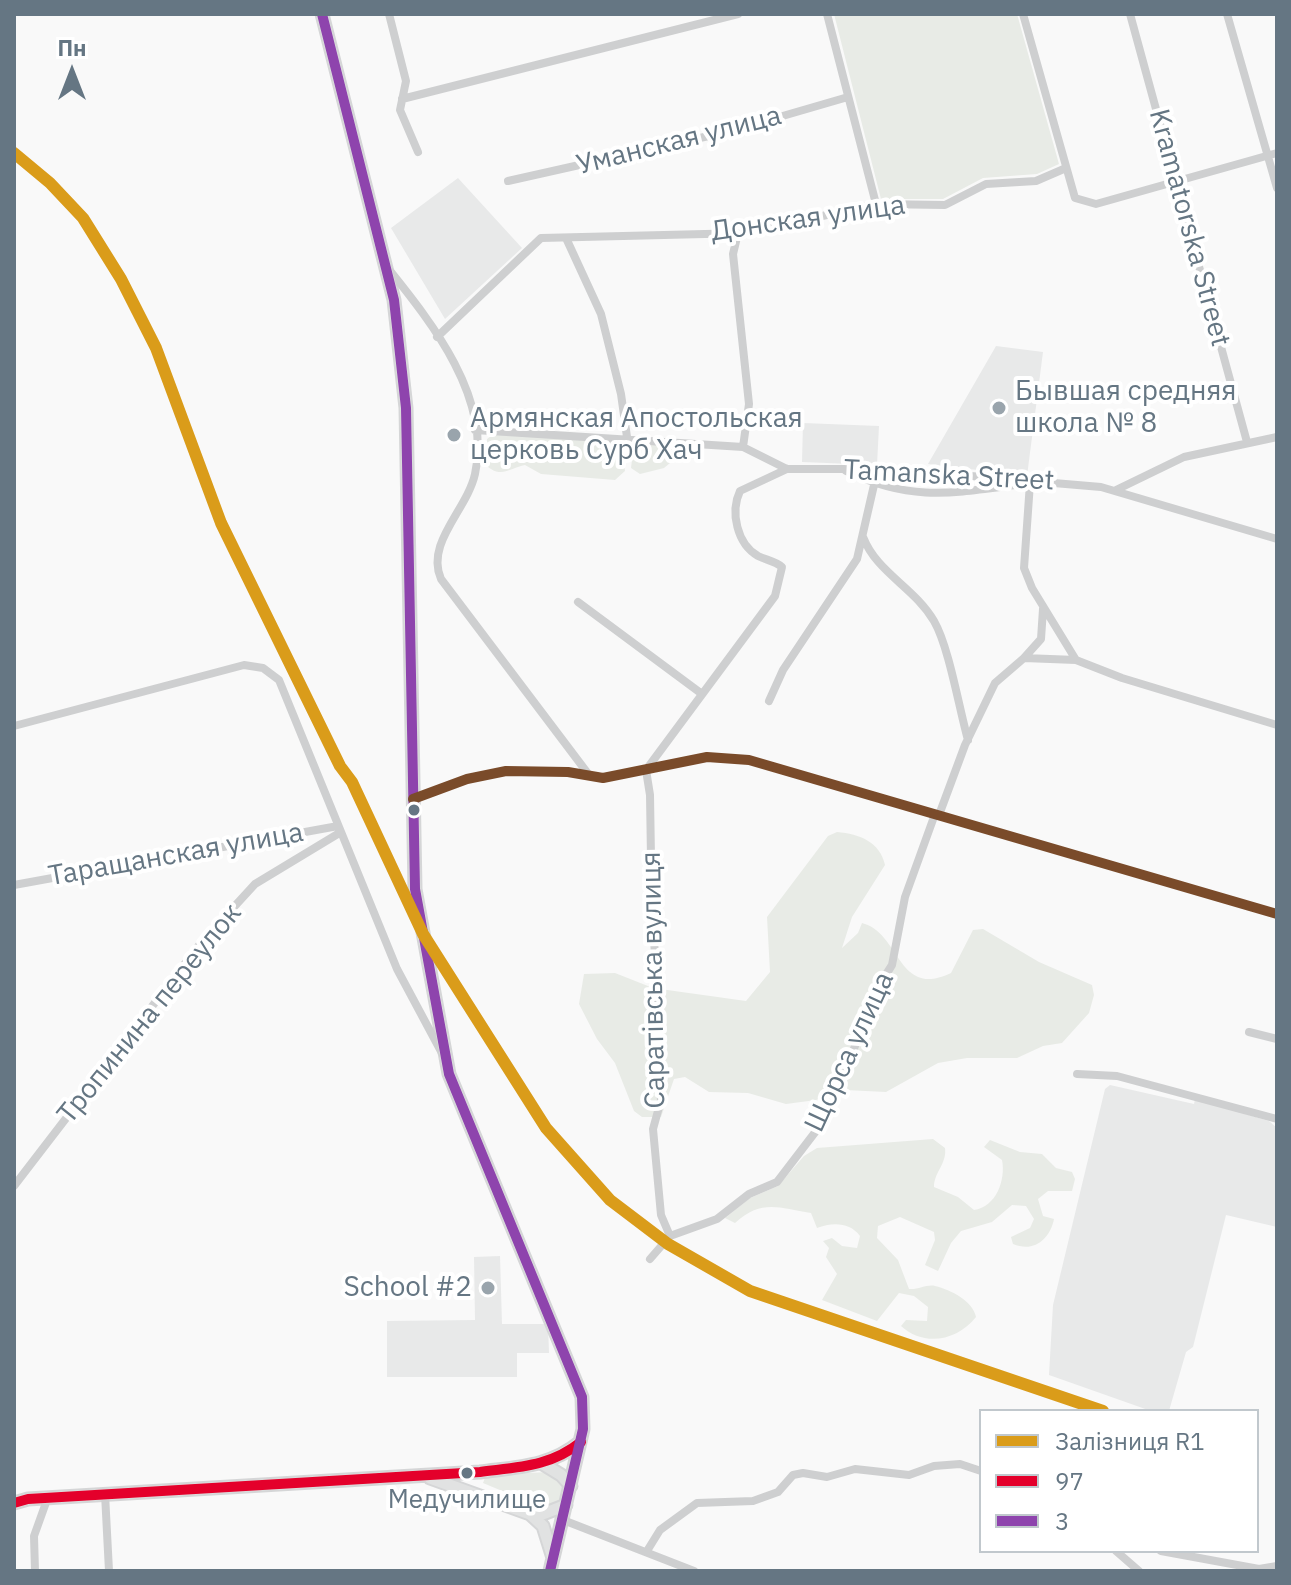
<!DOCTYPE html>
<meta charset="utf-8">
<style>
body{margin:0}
#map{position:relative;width:1291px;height:1585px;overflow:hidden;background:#f9f9f9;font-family:"IBM Plex Sans",sans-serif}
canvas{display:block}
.frame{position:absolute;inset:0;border:16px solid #657683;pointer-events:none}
.legend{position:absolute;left:979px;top:1409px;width:280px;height:144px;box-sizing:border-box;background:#fff;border:2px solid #c1c8cd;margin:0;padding:10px 14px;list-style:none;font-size:24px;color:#657683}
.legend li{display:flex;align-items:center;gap:16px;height:40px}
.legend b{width:40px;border:2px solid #c1c8cd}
.north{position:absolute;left:32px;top:32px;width:80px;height:80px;-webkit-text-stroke:6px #fff;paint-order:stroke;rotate:0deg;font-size:22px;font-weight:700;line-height:32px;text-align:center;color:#657683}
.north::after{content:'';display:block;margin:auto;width:28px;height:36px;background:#657683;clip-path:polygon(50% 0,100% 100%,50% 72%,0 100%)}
</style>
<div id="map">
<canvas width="1291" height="1585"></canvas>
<div class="frame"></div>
<ul class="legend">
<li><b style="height:10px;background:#da9c1a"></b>Залізниця R1</li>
<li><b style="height:10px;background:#e4002b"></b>97</li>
<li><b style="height:10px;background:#8e44ad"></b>3</li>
</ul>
<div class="north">Пн</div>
</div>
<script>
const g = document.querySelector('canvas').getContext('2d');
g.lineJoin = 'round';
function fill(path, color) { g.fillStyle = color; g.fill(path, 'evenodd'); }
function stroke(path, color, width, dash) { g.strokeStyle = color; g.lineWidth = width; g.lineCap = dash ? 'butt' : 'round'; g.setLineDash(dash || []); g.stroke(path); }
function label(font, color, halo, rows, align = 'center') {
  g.font = font + ' "IBM Plex Sans",sans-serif'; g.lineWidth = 8; g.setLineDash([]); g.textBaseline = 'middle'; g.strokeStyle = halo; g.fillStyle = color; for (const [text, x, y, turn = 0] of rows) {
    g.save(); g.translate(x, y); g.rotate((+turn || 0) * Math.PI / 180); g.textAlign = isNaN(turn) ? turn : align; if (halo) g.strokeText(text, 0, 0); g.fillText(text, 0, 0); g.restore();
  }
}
fill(new Path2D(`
 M458 178 522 248 445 319 391 228Z
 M996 346 1043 352 1027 476 928 464Z
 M803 423 879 426 877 465 802 462Z
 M1110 1085 1194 1104 1195 1099 1269 1121 1277 1128V1227L1226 1215 1193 1347 1186 1352 1169 1411H1151L1049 1375 1053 1305 1105 1089Z
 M500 1256 502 1324H548L549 1353H517V1377H387V1321L475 1320 474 1257Z`), '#e8e9e9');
fill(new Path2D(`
 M834 14H1017L1059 164 1037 174 983 178 943 199H881Z
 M494 434 622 441 625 471 615 480 541 474 525 465C512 467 501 479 487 466V439Z
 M634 443 681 446 682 453 664 468 640 474 631 468Z
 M837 832C860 834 880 842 885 865L852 917 842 948 858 933 862 923C901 933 897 999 951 973L973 930 983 929 1039 962 1092 985 1094 995 1089 1013 1062 1043 1043 1046 1017 1058H967L938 1063 886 1092 845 1090 816 1100 786 1104 748 1093 709 1092 685 1077 674 1079 661 1117H642L634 1111 615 1063 597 1039 579 1004 584 974 615 973 653 988 746 1001 770 972 767 917 828 836Z
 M933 1139 945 1148C947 1164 934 1172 934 1187L958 1197 974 1210C996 1207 1006 1180 1002 1160L984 1147 990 1140 1020 1152 1042 1154 1056 1168 1072 1172 1075 1179 1072 1191H1048L1038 1199 1043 1216 1054 1219C1050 1239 1034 1253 1013 1244L1011 1237 1030 1228 1034 1219 1026 1206 1012 1205 992 1222 961 1231 951 1243 938 1271 925 1265 935 1240 934 1232 900 1217 878 1226 877 1238 898 1260 909 1289C918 1290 927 1284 935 1286 951 1290 973 1301 976 1317 957 1341 924 1347 901 1326L906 1320 927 1321 928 1307 914 1296 899 1293 877 1321 822 1300 837 1274 826 1257 829 1248 823 1241 832 1238 842 1246 857 1248 860 1236C850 1222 832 1222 817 1228L811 1213C778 1208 762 1199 735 1223L725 1218 750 1198 778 1186 804 1156 817 1148Z
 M549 1472 564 1484 561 1501 543 1508 483 1483 486 1475Z`), '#e8ebe6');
const secondary = new Path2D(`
 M322 14 394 300 406 408 415 889 449 1074 582 1397 583 1429 550 1571
 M543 1464 561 1475 571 1486
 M430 1478 530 1514H543L566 1505
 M14 1503 28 1499 480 1472C517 1467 550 1467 580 1442
 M530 1514 543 1526 553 1558`);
stroke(secondary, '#d5d6d7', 15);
stroke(new Path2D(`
 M389 14 406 81 400 110 418 152
 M827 14 876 204
 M1023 14 1075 198 1096 204 1277 153
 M1130 14 1247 442
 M1227 14 1277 188
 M402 99 738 14
 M508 181 731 131 848 97
 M738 233 733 254 749 404 743 447
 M566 238 601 314 621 394 627 437
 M387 267C431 322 492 397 475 474 467 510 425 543 441 579L589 775
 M437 337 541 238 746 233 876 204 945 205 986 184 1036 181 1066 168
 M475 430 743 447 787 469H888L1101 487 1277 539
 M846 471C915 504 957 492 1030 483L1024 568 1032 588 1076 660 1122 678 1277 725
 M1116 490 1184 457 1277 437
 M863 537C877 573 914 587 934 621 949 647 959 708 968 740
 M578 602 702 694
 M1024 658 1041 639 1043 609
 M769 701 783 670 857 559 874 485
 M14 726 244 665 263 668 279 680 397 969 443 1055
 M413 799 467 779 506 771 568 772 603 778 707 757 749 760 1277 914
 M939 815 965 745 995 683 1024 658 1076 660
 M14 885 338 826
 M1249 1032 1277 1039
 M1077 1074 1117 1076 1277 1119
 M14 1186 200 944 255 884 341 832
 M670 1236 661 1215 653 1129 661 1100 655 1025 658 983 652 922 650 795 646 770 775 596 782 567C775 561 766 560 758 556 737 544 730 512 740 491L787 469
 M650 1259 670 1236 717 1219 749 1194 777 1182 826 1118 880 984 892 965 905 897 935 814
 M105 1494 109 1571
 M563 1520 694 1571
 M647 1551 660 1530 697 1503 753 1501 778 1492 793 1475 803 1473 827 1477 855 1469 909 1475 934 1466 960 1464 981 1471
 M1116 1551 1139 1571
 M1161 1551 1259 1569 1277 1566
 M35 1571 34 1536 48 1497`), '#cecfd0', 8);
stroke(secondary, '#e1e2e2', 11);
stroke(new Path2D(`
 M14 1503 28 1499 480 1472C518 1467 550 1467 581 1442`), '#e4002b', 10);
stroke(new Path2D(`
 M322 14 394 300 406 408 415 889 449 1074 582 1397 583 1429 550 1571`), '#8e44ad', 10);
stroke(new Path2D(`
 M413 799 467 779 506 771 568 772 603 778 707 757 749 760 1277 914`), '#7a4b2a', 10);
stroke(new Path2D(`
 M14 153 50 183 83 218 121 279 156 348 221 523 340 766 352 782 423 934 546 1128 610 1200 668 1244 750 1291 1103 1411`), '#da9c1a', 12);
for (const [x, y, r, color] of [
 [999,408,8,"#99a4ac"],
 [454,435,8,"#99a4ac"],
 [414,810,7,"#657683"],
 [488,1288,8,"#99a4ac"],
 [467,1473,7,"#657683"]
]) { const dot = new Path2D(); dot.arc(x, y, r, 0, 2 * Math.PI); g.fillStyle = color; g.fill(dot); stroke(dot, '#fff', 3); }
label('26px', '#657683', '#fff', [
 ["Медучилище",467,1500]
]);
label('28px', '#657683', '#fff', [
 ["Уманская улица",679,141,-14],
 ["Донская улица",808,219,-8],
 ["Kramatorska Street",1189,228,75],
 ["Tamanska Street",949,476,3],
 ["Таращанская улица",176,855,-10],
 ["Саратівська вулиця",654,980,-91],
 ["Тропинина переулок",150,1014,-51],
 ["Щорса улица",850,1052,-65]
]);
label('28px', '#657683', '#fff', [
 ["Бывшая средняя",1015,392],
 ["школа № 8",1015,424],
 ["Армянская Апостольская",470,419],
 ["церковь Сурб Хач",470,451],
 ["School #2",472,1288,"right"]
], 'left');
</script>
